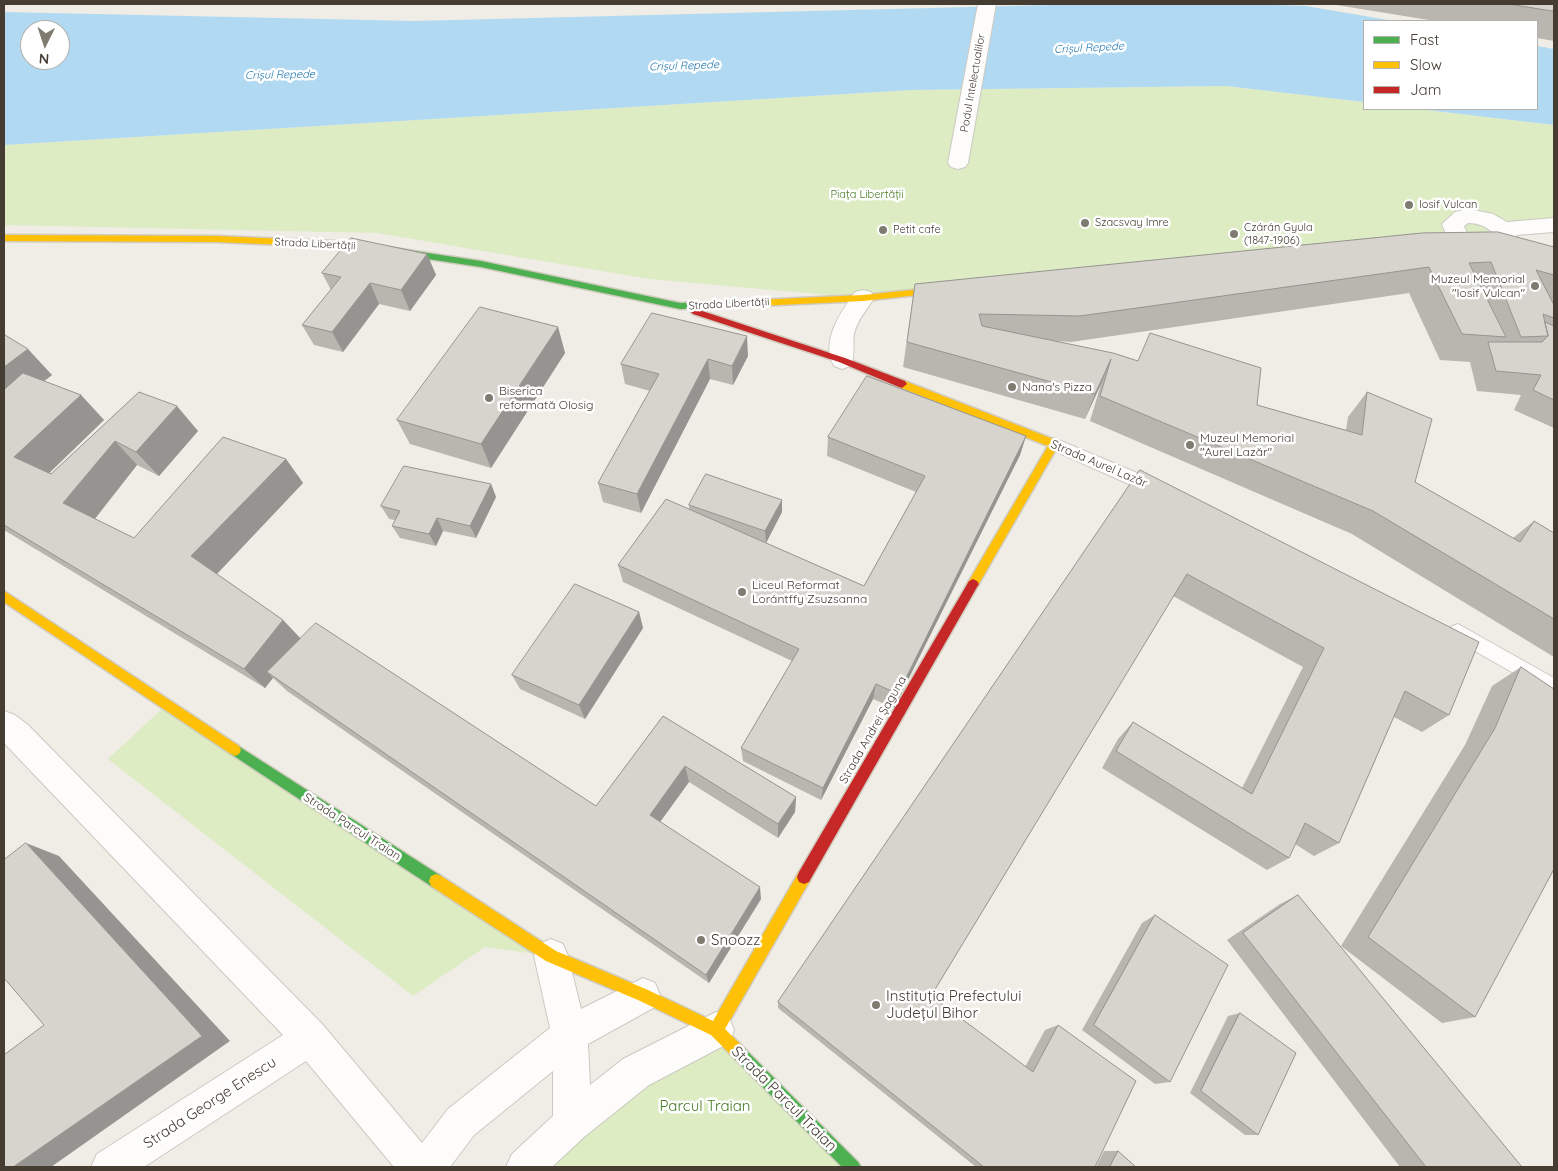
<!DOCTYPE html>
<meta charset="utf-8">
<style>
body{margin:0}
#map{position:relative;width:1558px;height:1171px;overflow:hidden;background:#efede6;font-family:Quicksand,sans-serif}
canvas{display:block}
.frame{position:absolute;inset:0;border:5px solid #453d32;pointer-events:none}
.legend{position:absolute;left:1363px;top:20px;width:175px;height:90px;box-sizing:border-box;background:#fff;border:1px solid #b5b1ad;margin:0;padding:6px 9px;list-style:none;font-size:15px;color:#453d32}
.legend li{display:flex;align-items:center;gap:10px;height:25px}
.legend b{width:25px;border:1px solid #b5b1ad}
.north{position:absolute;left:20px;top:20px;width:50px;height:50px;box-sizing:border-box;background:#fff;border:1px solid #b5b1ad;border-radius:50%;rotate:184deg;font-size:14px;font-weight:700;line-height:20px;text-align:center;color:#453d32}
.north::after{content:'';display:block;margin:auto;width:18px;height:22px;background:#807b71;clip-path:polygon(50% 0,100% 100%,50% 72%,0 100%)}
</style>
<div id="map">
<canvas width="1558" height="1171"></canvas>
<div class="frame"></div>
<ul class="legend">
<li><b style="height:6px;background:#4caf50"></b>Fast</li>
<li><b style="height:6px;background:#ffc107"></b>Slow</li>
<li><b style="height:6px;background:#c62828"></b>Jam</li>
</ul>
<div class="north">N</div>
</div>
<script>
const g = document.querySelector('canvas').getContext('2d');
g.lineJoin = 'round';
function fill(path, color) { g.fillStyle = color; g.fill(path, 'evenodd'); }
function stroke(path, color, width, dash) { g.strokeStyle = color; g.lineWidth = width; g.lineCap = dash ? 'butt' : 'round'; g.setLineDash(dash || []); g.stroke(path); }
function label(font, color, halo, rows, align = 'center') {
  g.font = font + ' Quicksand,sans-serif'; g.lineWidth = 5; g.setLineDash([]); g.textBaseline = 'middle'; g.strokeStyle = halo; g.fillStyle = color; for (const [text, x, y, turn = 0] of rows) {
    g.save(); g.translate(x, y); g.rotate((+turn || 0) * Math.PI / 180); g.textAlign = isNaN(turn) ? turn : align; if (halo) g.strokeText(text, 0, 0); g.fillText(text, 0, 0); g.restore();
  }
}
fill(new Path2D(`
 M1226 86 1364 102V109H1418L1554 125V225L863 298 649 279 377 233 4 225V145L912 90Z
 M166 705 551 956 485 947 413 996 108 759Z
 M716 1030 853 1167H525L571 1124Z`), '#ddecc3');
fill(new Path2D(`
 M1088 4H1246L1306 6 1394 21H1364V102L1226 86 912 90 4 145V12L414 21ZM30 30H60V60H30Z
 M1537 46 1554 49V125L1418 109H1537Z`), '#b1daf2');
const lane = new Path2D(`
 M1054 438 1161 483 1163 488 1161 493 1155 495 1149 493 1048 448 1046 444 1048 440Z
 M1458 624 1554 678V696L1452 638 1449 632 1452 626Z`);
const street = new Path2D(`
 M978 4H996L968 163 965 167 958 169 951 167 948 163Z
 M1469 209 1493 214 1507 222 1554 218V232L1516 235 1518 237 1511 250C1484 259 1451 255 1442 224L1455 212ZM1468 223C1479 223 1488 227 1495 235V240C1482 242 1468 240 1464 226Z
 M863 290 871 292 874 298C867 310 857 320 854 334 852 345 856 356 850 366L842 369 834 366C820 341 841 312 855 292Z
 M4 711 15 715 28 725 323 1025 422 1143 448 1109 550 1028 534 956 539 944 551 939 563 944 568 956 581 1009 643 978 655 983 660 995 655 1007 588 1044 590 1085 623 1059 716 1012 729 1017 734 1030 729 1043 649 1085 584 1137 552 1167H506L512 1154 553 1116V1071L474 1135 450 1167H394L306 1061 144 1167H91L97 1154 283 1035 4 743Z`);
const fast = new Path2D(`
 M308 240 354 242 481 261 680 303 736 301 741 304 736 307 680 309 481 267 354 248 305 245 304 243Z
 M235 744 441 876 443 881 441 886 436 888 431 886 231 754 229 750 231 746Z
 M739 1046 744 1048 858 1162 861 1167H842L734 1058 732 1053 734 1048Z`);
const slow = new Path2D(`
 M4 235 217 236 308 240 312 243 308 246 217 242 4 241Z
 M951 286 956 289 954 291 863 301 736 307 731 304 736 301 863 295Z
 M902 380 1058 441 1059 444 977 587 973 589 969 587 967 584 969 581 1048 446 899 387 897 384Z
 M4 591 239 746 241 750 239 754 235 756 231 754 4 602Z
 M804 870 809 872 811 877 809 882 725 1029 744 1048 746 1053 744 1058 739 1060 734 1058 711 1035 638 1000 546 961 431 886 429 881 431 876 436 874 441 876 556 951 648 990 713 1021 799 872Z`);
const jam = new Path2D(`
 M696 309 845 358 905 381 907 384 902 388 899 387 839 362 693 314 691 312Z
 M973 579 977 581 979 584 977 587 809 882 804 884 799 882 797 877 799 872 969 581Z`);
stroke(lane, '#cbc9c2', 2);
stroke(street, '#cbc9c2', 2);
stroke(fast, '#d0cbbd', 3);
stroke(slow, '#d0cbbd', 3);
stroke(jam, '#d0cbbd', 3);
fill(lane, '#fdfcfb');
fill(street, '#fdfcfb');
fill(fast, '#4caf50');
fill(slow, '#ffc107');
fill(jam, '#c62828');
fill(new Path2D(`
 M1330 4H1554V41L1537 38V21H1435Z
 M1554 247V428L1514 410 1521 395 1477 391 1470 362H1471L1440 360 1409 293 1071 342 1057 341 1257 405 1346 430 1348 417 1367 392 1415 482 1513 538 1534 521 1554 533V657L1352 534 1090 421 1101 384 1085 419 903 367 915 284Z
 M427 254 436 275 410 311 379 304 343 352 314 345 302 325 331 290 322 273Z
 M558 327 565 353 491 468 410 444 397 420Z
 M4 336 52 375 44 381 81 395 104 420 49 473 51 474 139 392 198 431 159 476 137 465 95 519 134 538 286 459 303 483 217 574 283 620 301 639 596 806 663 716 796 797 795 812 778 838 689 782 660 822 761 899 709 983 287 691 273 678 265 688 4 530Z
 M748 356 733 385 710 379 641 513 603 502 598 483 650 391 625 384 621 364Z
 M1026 436 1020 455 894 708 873 699 821 800 743 761 741 748 792 661 623 582 618 565 689 509V505L782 500V512L766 543 864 586 916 492 827 456 828 437Z
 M1140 470 1449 715 1422 732 1394 717 1339 843 1314 856 1295 844 1289 858 1267 870 1102 768 1118 739 1133 722 1242 788 1303 667 1173 596 931 996 1025 1067 1045 1030 1058 1025 1095 1167H976L778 1008V1002Z
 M491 484 496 497 476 538 443 531 436 546 400 538 392 526 395 520 389 519 381 506Z
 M639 612 643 628 585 719 520 689 512 675Z
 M1521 667 1475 1017 1442 1023 1341 946 1465 745 1492 686Z
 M1298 895 1522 1167H1400L1227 940 1280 904Z
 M1155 915 1170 1082 1155 1084 1082 1030 1142 923Z
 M1240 1013 1258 1135H1245L1190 1093 1228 1016Z
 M1104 1151H1118L1136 1167H1096Z`), '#b9b6b0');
fill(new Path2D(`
 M427 254 436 275 410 311 401 290Z
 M370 283 379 304 343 352 332 332Z
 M558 327 565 353 491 468 481 444Z
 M747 336 748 356 733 385 732 366Z
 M28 349 52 375 4 412V367Z
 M708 359 710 379 641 513 637 494Z
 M1111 359 1101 384 1085 419 1095 394Z
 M81 395 104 420 41 481 14 457Z
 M177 406 198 431 159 476 136 452Z
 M1026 436 1020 455 894 708 898 694Z
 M115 441 137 465 89 526 63 503Z
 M286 459 303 483 213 578 191 556Z
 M491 484 496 497 476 538 470 526Z
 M782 500V512L766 543 765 531Z
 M437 518 443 531 436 546 429 534Z
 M639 612 643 628 585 719 579 705Z
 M283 620 302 640 267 672 273 678 265 688 244 669Z
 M876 684 873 699 821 800 823 788Z
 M685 766 689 782 655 829 650 815Z
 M796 797 795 812 778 838V824Z
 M26 843 59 856 230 1041 51 1167H13L202 1036Z
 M760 887 761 899 709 983 706 975Z`), '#969490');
const building = new Path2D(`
 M1509 4H1554V11Z
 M1498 232 1554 247V275L1536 270 1554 305V318L1543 314 1548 336 1521 337 1491 262 1469 263 1506 337 1462 334 1429 267 1080 316 979 314 982 326 1113 353 1138 361 1150 333 1261 368 1257 405 1362 435 1367 392 1432 419 1415 482 1520 542 1534 521 1554 533V619L1373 511 1100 396 1111 359 1095 394 907 342 915 284 1422 233Z
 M351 238 427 254 401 290 370 283 332 332 302 325 341 277 322 273Z
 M480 307 558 327 481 444 397 420Z
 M652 313 747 336 732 366 708 359 637 494 598 483 659 374 621 364Z
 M1545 322 1554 326V400L1533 390 1541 375 1496 371 1488 342H1542L1548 336Z
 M5 335 28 349 4 367V336Z
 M23 373 81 395 14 457 51 474 139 392 177 406 136 452 115 441 63 503 134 538 223 437 286 459 191 556 283 620 244 669 4 525V390Z
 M867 376 1026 436 898 694 876 684 823 788 741 748 799 649 618 565 666 499 864 586 925 476 828 437Z
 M404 466 491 484 470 526 437 518 429 534 392 526 400 511 381 506Z
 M1140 470 1479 642 1449 715 1405 691 1339 843 1305 823 1289 858 1116 751 1133 722 1252 794 1324 648 1187 574 931 996 1033 1072 1058 1025 1136 1081 1095 1167H984L778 1002Z
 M706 474 782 500 765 531 689 505Z
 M575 584 639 612 579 705 512 675Z
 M316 623 596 806 663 716 796 797 778 824 685 766 650 815 760 887 706 975 267 672Z
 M1521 667 1554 689V869L1475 1017 1368 937 1495 728Z
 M26 843 202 1036 13 1167H4V1055L44 1025 4 978V860Z
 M1298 895 1522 1167H1426L1243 933Z
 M1155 915 1228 965 1170 1082 1094 1025Z
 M1240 1013 1296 1053 1258 1135 1201 1091Z
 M1118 1151 1136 1167H1110Z`);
fill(building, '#d7d4cd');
stroke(building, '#969490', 1);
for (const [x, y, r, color] of [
 [1409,205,5,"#807b71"],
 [1085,223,5,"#807b71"],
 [883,230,5,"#807b71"],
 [1234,234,5,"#807b71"],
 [1535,286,5,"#807b71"],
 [1012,387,5,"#807b71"],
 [489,398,5,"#807b71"],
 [1190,445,5,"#807b71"],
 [742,592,5,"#807b71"],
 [701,940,5,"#807b71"],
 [876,1005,5,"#807b71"]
]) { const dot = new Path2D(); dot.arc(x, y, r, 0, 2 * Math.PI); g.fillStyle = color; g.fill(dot); stroke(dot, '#fff', 2); }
label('italic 11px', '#2178b2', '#fff', [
 ["Crișul Repede",1089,48,-3],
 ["Crișul Repede",684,66,-2],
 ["Crișul Repede",280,75,-1]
]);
label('11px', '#453d32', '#fff', [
 ["Podul Intelectualilor",973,83,-80],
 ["Strada Libertății",315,244,3],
 ["Strada Libertății",729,304,-3]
]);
label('11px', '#457b21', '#fff', [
 ["Piața Libertății",867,195]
]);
label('11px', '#453d32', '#fff', [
 ["Iosif Vulcan",1419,205],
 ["Szacsvay Imre",1095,223],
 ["Czárán Gyula",1244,228],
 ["(1847-1906)",1244,241],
 ["Petit cafe",893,230]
], 'left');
label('12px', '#453d32', '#fff', [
 ["Muzeul Memorial",1525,279,"right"],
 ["\"Iosif Vulcan\"",1525,293,"right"],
 ["Nana's Pizza",1022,387],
 ["Biserica",499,391],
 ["reformată Olosig",499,405],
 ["Muzeul Memorial",1200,438],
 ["\"Aurel Lazăr\"",1200,452],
 ["Liceul Reformat",752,585],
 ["Lorántffy Zsuzsanna",752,599]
], 'left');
label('12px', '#453d32', '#fff', [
 ["Strada Aurel Lazăr",1099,464,23],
 ["Strada Andrei Șaguna",873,730,-60],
 ["Strada Parcul Traian",352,827,33]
]);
label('15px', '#453d32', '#fff', [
 ["Snoozz",711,940],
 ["Instituția Prefectului",886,996],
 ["Județul Bihor",886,1013]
], 'left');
label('15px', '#453d32', '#fff', [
 ["Strada Parcul Traian",784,1099,45],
 ["Strada George Enescu",210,1103,-33]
]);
label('15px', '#457b21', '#fff', [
 ["Parcul Traian",705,1106]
]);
</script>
